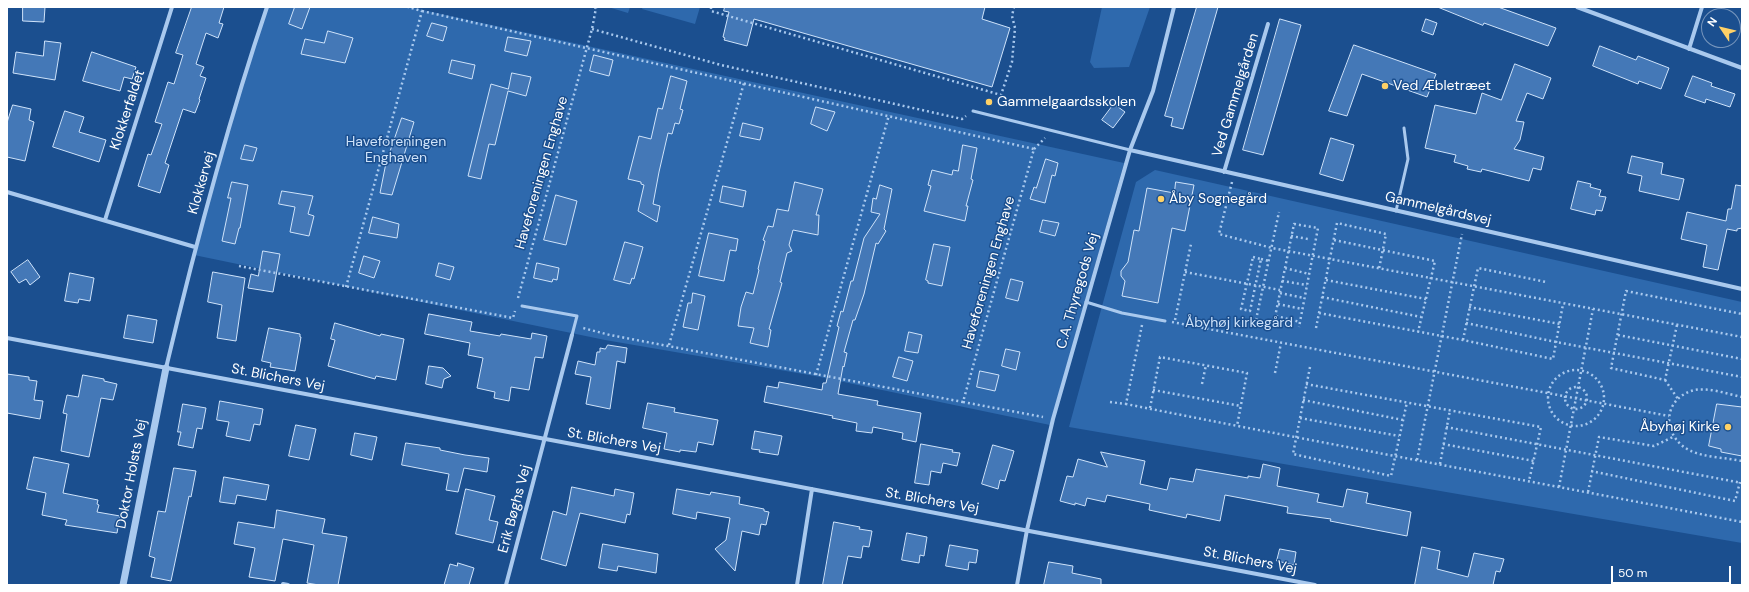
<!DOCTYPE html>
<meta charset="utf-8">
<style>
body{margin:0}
#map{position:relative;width:1749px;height:592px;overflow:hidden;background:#1b4f8f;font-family:"DM Sans",sans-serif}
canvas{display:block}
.frame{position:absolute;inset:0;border:8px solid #fff;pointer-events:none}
.north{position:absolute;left:1701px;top:8px;width:40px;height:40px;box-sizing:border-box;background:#1b4f8f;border:1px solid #7695bc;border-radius:50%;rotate:305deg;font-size:11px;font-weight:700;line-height:16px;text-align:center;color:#fff}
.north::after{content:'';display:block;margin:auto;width:14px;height:18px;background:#ffd166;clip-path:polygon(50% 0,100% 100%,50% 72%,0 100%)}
.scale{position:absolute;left:1611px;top:566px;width:120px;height:18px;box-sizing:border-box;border:2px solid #fff;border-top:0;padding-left:5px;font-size:12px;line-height:14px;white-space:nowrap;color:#fff;-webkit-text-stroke:3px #1b4f8f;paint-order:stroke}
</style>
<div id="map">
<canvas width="1749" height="592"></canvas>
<div class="frame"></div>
<div class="north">N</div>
<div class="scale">50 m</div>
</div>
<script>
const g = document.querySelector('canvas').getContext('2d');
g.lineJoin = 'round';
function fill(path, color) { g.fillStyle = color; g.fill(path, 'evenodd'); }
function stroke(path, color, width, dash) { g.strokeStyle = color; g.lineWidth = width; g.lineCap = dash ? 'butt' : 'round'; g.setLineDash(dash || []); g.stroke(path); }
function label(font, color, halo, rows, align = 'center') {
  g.font = font + ' "DM Sans",sans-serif'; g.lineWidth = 3; g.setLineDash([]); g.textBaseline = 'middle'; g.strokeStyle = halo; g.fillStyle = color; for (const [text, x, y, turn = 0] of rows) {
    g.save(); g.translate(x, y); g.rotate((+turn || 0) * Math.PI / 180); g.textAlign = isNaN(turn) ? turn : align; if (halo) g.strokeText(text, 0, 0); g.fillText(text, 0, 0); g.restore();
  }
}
fill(new Path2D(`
 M268 7H409L1124 163 1050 425 815 376 605 340 194 255 242 82Z
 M608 7H630L628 13Z
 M643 7H700L695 24 642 9Z
 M1102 7H1150L1129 67 1094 68 1090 62Z
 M1155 170 1742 302V543L1069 427 1136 182Z`), '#2e69ad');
const building = new Path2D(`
 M23 7H45L44 22 23 21Z
 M192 7H224L219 23 223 24 218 38 206 33 196 64 204 67 200 76 206 78 199 99 200 100 195 113 183 109 165 163 169 165 160 193 138 186 148 154 151 155 162 124 155 122 168 82 174 84 183 55 176 53Z
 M295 7H310L302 29 289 24Z
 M725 7H985L982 19 1010 28 992 87 754 19 747 46 724 40 725 38 723 37 729 12 724 11Z
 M1197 7H1218L1183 129 1171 126 1173 118 1165 116Z
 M1438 7H1498L1556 28 1548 46 1484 23 1483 25Z
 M1280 19 1301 25 1263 155 1243 150Z
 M1426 19 1437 23 1433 35 1422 31Z
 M432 23 447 27 443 41 427 36Z
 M328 31 353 38 345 63 301 54 305 39 324 43Z
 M508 37 531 41 527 56 505 51Z
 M45 41 61 43 55 80 13 73 16 52 43 56Z
 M1354 45 1436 74 1427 97 1362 74 1347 116 1329 111Z
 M1600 46 1636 60 1638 56 1669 68 1661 89 1639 81 1638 84 1593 66Z
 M92 52 136 67 132 79 124 77 120 91 83 81Z
 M594 55 613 60 609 76 590 71Z
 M452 60 475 65 472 79 449 73Z
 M1515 64 1551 78 1543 99 1527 93 1516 121 1524 122 1520 140 1514 149 1544 157 1541 170 1533 168 1529 181 1482 169 1481 172 1467 169 1468 166 1454 162 1456 155 1425 148 1435 105 1476 114 1482 93 1501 100Z
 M512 73 531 77 526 96 508 91 495 145 489 144 481 179 468 176 491 84 508 89Z
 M671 76 687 81 680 109 683 110 679 124 675 123 672 134 668 133 659 172 653 204 660 206 657 222 638 211 644 185 641 184V182L628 179 639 136 651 139 658 108 662 109Z
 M1693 76 1712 83 1711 86 1735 94 1730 107 1706 99 1705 103 1685 96Z
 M1114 104 1125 112 1113 128 1102 120Z
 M13 105 31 109 29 120 34 122 25 161 7 157V123Z
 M816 107 835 112 827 131 811 124Z
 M65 111 84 117 79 132 106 140 99 162 53 147Z
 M402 118 414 122 392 195 380 193 386 163Z
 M743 123 763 128 760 140 740 136Z
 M1331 138 1354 145 1343 181 1320 174Z
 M245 145 257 148 253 161 241 159Z
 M963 145 977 148 971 179 973 180 966 206H968L965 221 924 211 931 186 928 185 932 170 952 175 953 170 958 171Z
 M1632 156 1663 163 1661 174 1684 179 1679 200 1639 191 1642 176 1628 173Z
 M1046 159 1058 163 1055 176 1052 175 1045 203 1030 199 1034 187 1036 188Z
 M1578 181 1591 184 1590 187 1601 190 1599 196 1606 197 1602 211 1596 210 1595 215 1571 209Z
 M232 182 248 185 240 228H239L235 244 222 241 231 198H228Z
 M795 182 823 189 816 215H819L818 235 793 230 789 245 792 251 787 253 780 282 782 283 769 329 771 330 768 347 750 343 754 328 738 326 741 307 746 292 753 294 759 270 758 269 765 241 763 240 768 226 773 227 777 209 788 211Z
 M1176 182 1194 185 1185 231 1172 228 1158 303 1122 296 1125 281 1121 276V271L1128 262 1134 230 1139 231 1147 188 1174 193Z
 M880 185 892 189 884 229 886 231 878 244 876 243 864 294 855 320H853L844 352 847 353 844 367 843 366 838 394 878 401 877 405 921 413 916 442 902 439 903 433 873 427 872 433 856 431 857 423 832 418 833 416 764 402 767 386 778 388 779 382 822 390 823 383H826L839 327 837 326 841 311 843 312 851 281H853L864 238 880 214 871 212 873 198 876 199Z
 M1736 185 1742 186V228L1737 229V231L1727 229 1718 270 1703 267 1707 245 1681 239 1687 212 1726 221 1728 209H1731Z
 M723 186 746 191 743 207 720 202Z
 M282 191 313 196 308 214 314 216 309 236 290 232 295 207 279 204Z
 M556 195 577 201 566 245 544 240Z
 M373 217 399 224 397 238 369 233Z
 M1043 220 1059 223 1055 236 1040 232Z
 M709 233 738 239 736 251 730 250 724 281 699 276Z
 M625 242 643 247 634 279 632 278 630 284 614 280Z
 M934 244 950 247 942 286 928 283V281L926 280Z
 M263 251 280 254 273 292 248 288 251 274 258 276Z
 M364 256 380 261 374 278 359 273Z
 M28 260 40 277 30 285 26 279 19 283 11 272Z
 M439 263 454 267 450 280 436 276Z
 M537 263 559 268 557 280 553 279 552 282 534 278Z
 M213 272 245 278 236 341 217 338 222 305 208 302Z
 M70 273 94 278 90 301 79 299 78 303 65 301Z
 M1011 279 1023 282 1018 301 1006 298Z
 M693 293 705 296 698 330 683 327 688 303H691Z
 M429 314 472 322 470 331 500 336 501 334 531 339 532 333 547 336 543 358 535 357 529 390 511 387 509 401 494 398 495 392 477 388 483 358 468 355 470 343 425 334Z
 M128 315 157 320 153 343 124 338Z
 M335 323 380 336 381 334 404 339 396 380 376 376 375 379 328 366 335 340 331 339Z
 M269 328 300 334V337H301L295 371 270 367 271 363 262 361Z
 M909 332 922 335 918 353 905 351Z
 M608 345 627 348 625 363 617 361 610 409 586 404 591 377 575 374 578 361 595 365 597 352H600V348L605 349Z
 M1006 349 1020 352 1016 370 1002 366Z
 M899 357 913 361 907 381 893 377Z
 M429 366 443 368 451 376 444 379 442 388 426 384Z
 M980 371 999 375 995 391 977 387Z
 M7 374 29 377V380L37 381 34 400 43 401 40 419 7 413Z
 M83 375 104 379V381L117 384 113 400 101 398 89 457 61 451 67 414 63 413 67 395 78 397Z
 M220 401 263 409 260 425 254 424 250 441 226 436 229 422 217 420Z
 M648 403 675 408 674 412 718 420 713 445 698 442 696 452 680 450V452L664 449 667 433 643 428Z
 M183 404 206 408 202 429 197 428 193 448 178 445 181 432H178Z
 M1717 404 1742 407V456L1721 452V449L1709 446Z
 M296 425 316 429 309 460 289 456Z
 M755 431 782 436 778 455 759 452 760 450 752 449Z
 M355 433 377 437 372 460 351 455Z
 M406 443 440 448V450L465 455 489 458 487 472 464 468 458 492 446 490 449 474 402 465Z
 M921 444 953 450 952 452 960 453 957 466 943 463 941 473 931 471 929 485 915 483Z
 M993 445 1014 451 1005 481 1000 480 998 489 982 484Z
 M1101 452 1145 461 1140 484 1167 490 1170 478 1193 482 1196 469 1248 478V476L1260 478 1263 464 1280 468 1277 486 1319 494 1317 502 1343 507 1347 489 1368 493 1366 503 1411 512 1407 536 1330 521 1331 519 1287 513 1288 507 1225 495 1220 521 1187 514 1186 518 1149 510 1150 504 1107 495 1105 502 1087 498 1085 506 1075 503V505L1060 501 1067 476 1073 477 1078 459 1107 467Z
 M34 457 69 464 63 493 98 500 97 504 99 505 97 512 120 516 117 533 65 525 67 520 42 515 46 493 27 489Z
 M174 468 196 471 191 497 189 496 171 581 151 577 155 558 149 556 158 511 165 512Z
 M224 477 269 485 266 500 237 495 235 504 220 502Z
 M572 487 614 496 615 489 634 493 630 515 627 514 625 523 580 513 566 566 541 559 553 511 566 515Z
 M466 489 495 496 489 520 498 522 493 543 456 534Z
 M677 489 710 495 711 492 740 497 739 504 764 509V511L769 512 766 525 761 524 759 535 742 531 735 571 715 549 726 540 730 518 697 512 696 519 673 514Z
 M277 510 325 519 322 533 347 537 338 585H319L307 583 314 545 283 539 275 581 249 577 255 548 234 544 238 522 274 528Z
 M834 522 860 527 859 529 872 531 869 547 863 546 861 558 848 556 842 585H823Z
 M907 533 927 537 924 556 920 555 919 563 902 560Z
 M603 544 658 554 656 573 618 566 617 571 599 568Z
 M950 545 978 550 976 563 969 562 968 570 946 566Z
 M1422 547 1440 551 1437 569 1468 577 1474 553 1504 559 1500 572 1496 571 1493 585H1415Z
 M1280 549 1296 552 1294 565 1277 561Z
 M1049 562 1073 566 1072 573 1101 579V585H1044Z
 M458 563 474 568 469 585H444L450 564 457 566Z`);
fill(building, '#4478b7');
stroke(building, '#cfe3fa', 1);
stroke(new Path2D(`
 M711 7V11L1001 95 1012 62 1015 28 1012 16 1014 7
 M422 11 1034 149 963 402 610 335 583 328
 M592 29 721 65 962 119 966 116
 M1034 149 1045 138
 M1232 182 1219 234 1272 248 1742 337
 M1291 236 1308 239
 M1334 240 1435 261 1418 332
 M1253 257 1261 259 1250 311 1241 309Z
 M1261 259 1269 261
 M239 266 513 318 515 311
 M1285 268 1309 274
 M1185 272 1280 290
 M1326 280 1426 299
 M1282 281 1307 285
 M346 287 422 11 408 7
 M1280 293 1304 298
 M1322 297 1421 317
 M518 298 592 29 596 8 593 7
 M1278 304 1302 309
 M1469 307 1560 324
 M1319 313 1463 340 1553 359 1563 304
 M1276 316 1300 322
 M1175 320 1191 244
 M1256 320 1279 212
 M1172 322 1669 416
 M1274 322 1294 224 1318 228 1299 327
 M1466 323 1556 342 1742 377
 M1142 325 1126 404C1331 445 1536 482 1742 522
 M1677 325 1665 380 1611 368 1626 291 1742 314
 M1316 328 1337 223 1386 234 1379 269
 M1618 335 1742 359
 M1463 340 1478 268 1546 282
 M669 345 744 83
 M1310 367 1293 454 1391 476 1407 402
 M1548 398a28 28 0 1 1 56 0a28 28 0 1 1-56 0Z
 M1275 373 1281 343
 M816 375 889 115
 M1665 380 1678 399
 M1202 384 1206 365
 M1306 384 1541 427 1529 481
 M1565 398a11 11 0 1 1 22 0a11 11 0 1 1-22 0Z
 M1153 390 1241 406
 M1742 397C1727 394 1706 386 1691 391 1660 402 1664 439 1691 451 1703 457 1728 458 1742 461
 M1303 400 1403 420
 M963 402 1043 417
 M1110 402 1126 404
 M1150 408 1160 357 1247 373 1237 426
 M1300 418 1399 436
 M1446 427 1742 483
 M1443 444 1534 461
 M1417 460 1462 234
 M1440 464 1450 410
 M1591 471 1735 501 1740 482
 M1559 487 1593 309
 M1588 492 1599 437 1654 446 1673 437`), '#a9c9ee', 2.5, [2, 3]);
stroke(new Path2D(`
 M973 111 1130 150
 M1396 211 1408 159 1404 128
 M1086 302 1122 313 1165 321
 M522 306 577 316 572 335`), '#a9c9ee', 3);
stroke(new Path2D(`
 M1577 7 1742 68
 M1689 49 1702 7
 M1130 150 1742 289
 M1224 172 1268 24
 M7 192 195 247
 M105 220 172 7
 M7 338 780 483C958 518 1137 551 1315 585
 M166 368C195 246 227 125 267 7
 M283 584 288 585
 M506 585 572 335
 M797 585 812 489
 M1017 585 1027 530 1053 419 1130 150 1153 91 1174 7`), '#a9c9ee', 4);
stroke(new Path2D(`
 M123 585 166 368`), '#a9c9ee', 7);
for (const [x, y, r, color] of [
 [1385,86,4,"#ffd166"],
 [989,102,4,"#ffd166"],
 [1161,199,4,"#ffd166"],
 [1728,427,4,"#ffd166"]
]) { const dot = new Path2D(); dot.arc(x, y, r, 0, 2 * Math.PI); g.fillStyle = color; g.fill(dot); stroke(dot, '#1b4f8f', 1.5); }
label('14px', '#fff', '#1b4f8f', [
 ["Ved Æbletræet",1393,86],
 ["Gammelgaardsskolen",997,102],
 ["Åby Sognegård",1169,199],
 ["Åbyhøj Kirke",1720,427,"right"]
], 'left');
label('14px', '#fff', '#1b4f8f', [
 ["Ved Gammelgården",1236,95,-73],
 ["Klokkerfaldet",128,110,-72],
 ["Haveforeningen Enghave",542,173,-74],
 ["Klokkervej",202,183,-74],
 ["Gammelgårdsvej",1438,209,13],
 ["Haveforeningen Enghave",989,273,-74],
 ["C.A. Thyregods Vej",1078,291,-74],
 ["St. Blichers Vej",278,378,11],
 ["St. Blichers Vej",614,441,10],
 ["Doktor Holsts Vej",132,474,-79],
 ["St. Blichers Vej",932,501,10],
 ["Erik Bøghs Vej",515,509,-75],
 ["St. Blichers Vej",1250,561,11]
]);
label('14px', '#cfe3fa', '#1b4f8f', [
 ["Haveforeningen",396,142],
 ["Enghaven",396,158],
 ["Åbyhøj kirkegård",1239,323]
]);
</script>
